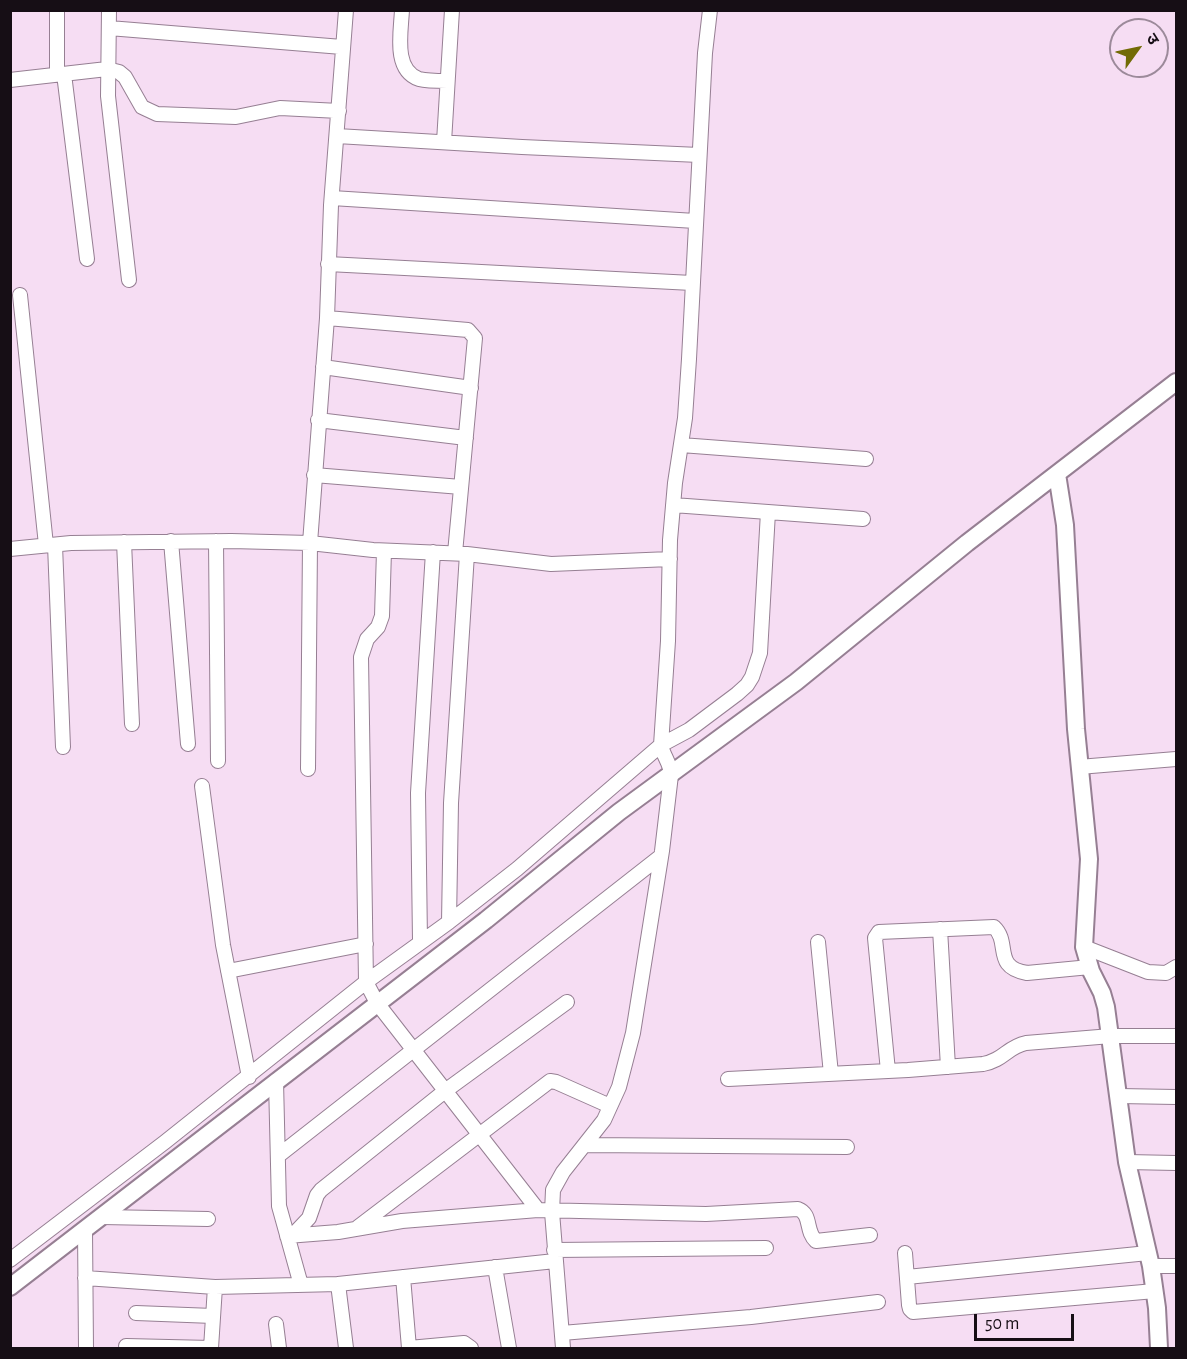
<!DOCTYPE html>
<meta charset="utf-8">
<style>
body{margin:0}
#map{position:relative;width:1187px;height:1359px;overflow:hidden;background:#f6ddf3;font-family:"Alegreya Sans","Noto Sans Devanagari",sans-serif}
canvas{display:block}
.frame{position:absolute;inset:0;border:12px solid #160e15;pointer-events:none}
.north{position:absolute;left:1109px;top:18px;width:60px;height:60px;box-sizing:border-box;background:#f6ddf3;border:2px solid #9c8a9a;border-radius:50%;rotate:57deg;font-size:16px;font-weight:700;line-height:24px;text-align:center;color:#160e15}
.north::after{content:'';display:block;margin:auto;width:21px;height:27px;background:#726b05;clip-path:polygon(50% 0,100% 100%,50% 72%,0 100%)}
.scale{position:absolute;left:974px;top:1314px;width:100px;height:27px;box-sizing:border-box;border:3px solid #160e15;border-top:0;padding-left:8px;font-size:18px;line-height:21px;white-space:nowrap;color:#160e15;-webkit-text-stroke:4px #f6ddf3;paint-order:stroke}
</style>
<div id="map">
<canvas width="1187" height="1359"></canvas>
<div class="frame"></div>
<div class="north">उ</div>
<div class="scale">50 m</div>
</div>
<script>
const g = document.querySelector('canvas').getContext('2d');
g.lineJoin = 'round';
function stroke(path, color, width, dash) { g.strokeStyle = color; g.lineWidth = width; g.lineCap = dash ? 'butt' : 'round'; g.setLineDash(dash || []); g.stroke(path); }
const minor = new Path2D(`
 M109 10 108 96 129 280
 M402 10C401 32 393 70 419 79 427 81 438 81 447 81
 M109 28 342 47
 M57 74V10
 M64 74 87 259
 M10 80 107 69 119 72 125 77 142 107 157 114 236 117 280 108 339 111
 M337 136 522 147 699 155
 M444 142 452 10
 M332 198 695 221
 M328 264 692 283
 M20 295 46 545
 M327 318 468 330 475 338 455 553
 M323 367 471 388
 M318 420 466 438
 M681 445 866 459
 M314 475 461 487
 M673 505 863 519
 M171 541 188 744
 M216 541 218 761
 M124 542 132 724
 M55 545 63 747
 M10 549 71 543 231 541 310 543 373 550 467 554 551 564 670 559
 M384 551 382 616 378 627 367 639 361 657 366 982 377 1003 538 1210
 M1079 767 1176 759
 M308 769 310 543 327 318 331 205 346 10
 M202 786 223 945 249 1077
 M449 922 451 803 467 554
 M940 929 948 1067
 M420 941 418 793 433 552
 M818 942 831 1074
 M1084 947 1148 972 1166 973 1176 967
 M228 971 366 944
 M888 1071 875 938 879 932 994 927C1011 943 992 967 1027 973L1090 967
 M728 1079 908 1070 983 1064C1004 1060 1007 1047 1026 1043L1111 1036H1176
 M276 1081 279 1206 301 1285
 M1119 1096 1176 1097
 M586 1145 847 1147
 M278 1156 661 856
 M1127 1162 1176 1163
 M102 1217 208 1219
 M358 1227 550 1081 556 1082 610 1106
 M85 1230 86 1348
 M287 1236 338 1232 402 1221 538 1210 706 1214 798 1209C812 1214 805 1231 816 1241L870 1235
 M292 1236 309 1218 317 1195 321 1190 445 1091 567 1002
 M554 1250 766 1248
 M905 1253 909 1305 910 1309 913 1312 1155 1291
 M10 1260 165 1142 366 982 449 922 517 869 661 745 689 730 737 694 747 685 752 677 760 653 768 512
 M1151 1266H1176
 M495 1267 509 1348
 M403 1277 409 1348
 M907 1277 1148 1253
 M85 1278 215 1287 338 1284 555 1261
 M338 1284 346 1348
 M136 1313 213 1316
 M276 1324 279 1348
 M562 1333 751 1317 878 1302
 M126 1346 211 1348
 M211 1348 215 1287
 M409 1348 464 1343 471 1348
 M563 1348 552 1212 553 1190 563 1172 604 1120 619 1087 633 1033 662 851 671 775C671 764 663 756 661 745L668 641 670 540 675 483 685 418 689 359 705 53 710 10`);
const tertiary = new Path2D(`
 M1057 474 1065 525 1076 729 1089 859 1084 947 1091 971 1102 993 1106 1007 1127 1162 1151 1266 1157 1308 1159 1348
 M10 1287 486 920 619 812 796 682 967 543 1176 382`);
stroke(minor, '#967f93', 16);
stroke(tertiary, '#967f93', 20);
stroke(minor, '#fff', 14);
stroke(tertiary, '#fff', 16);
</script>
